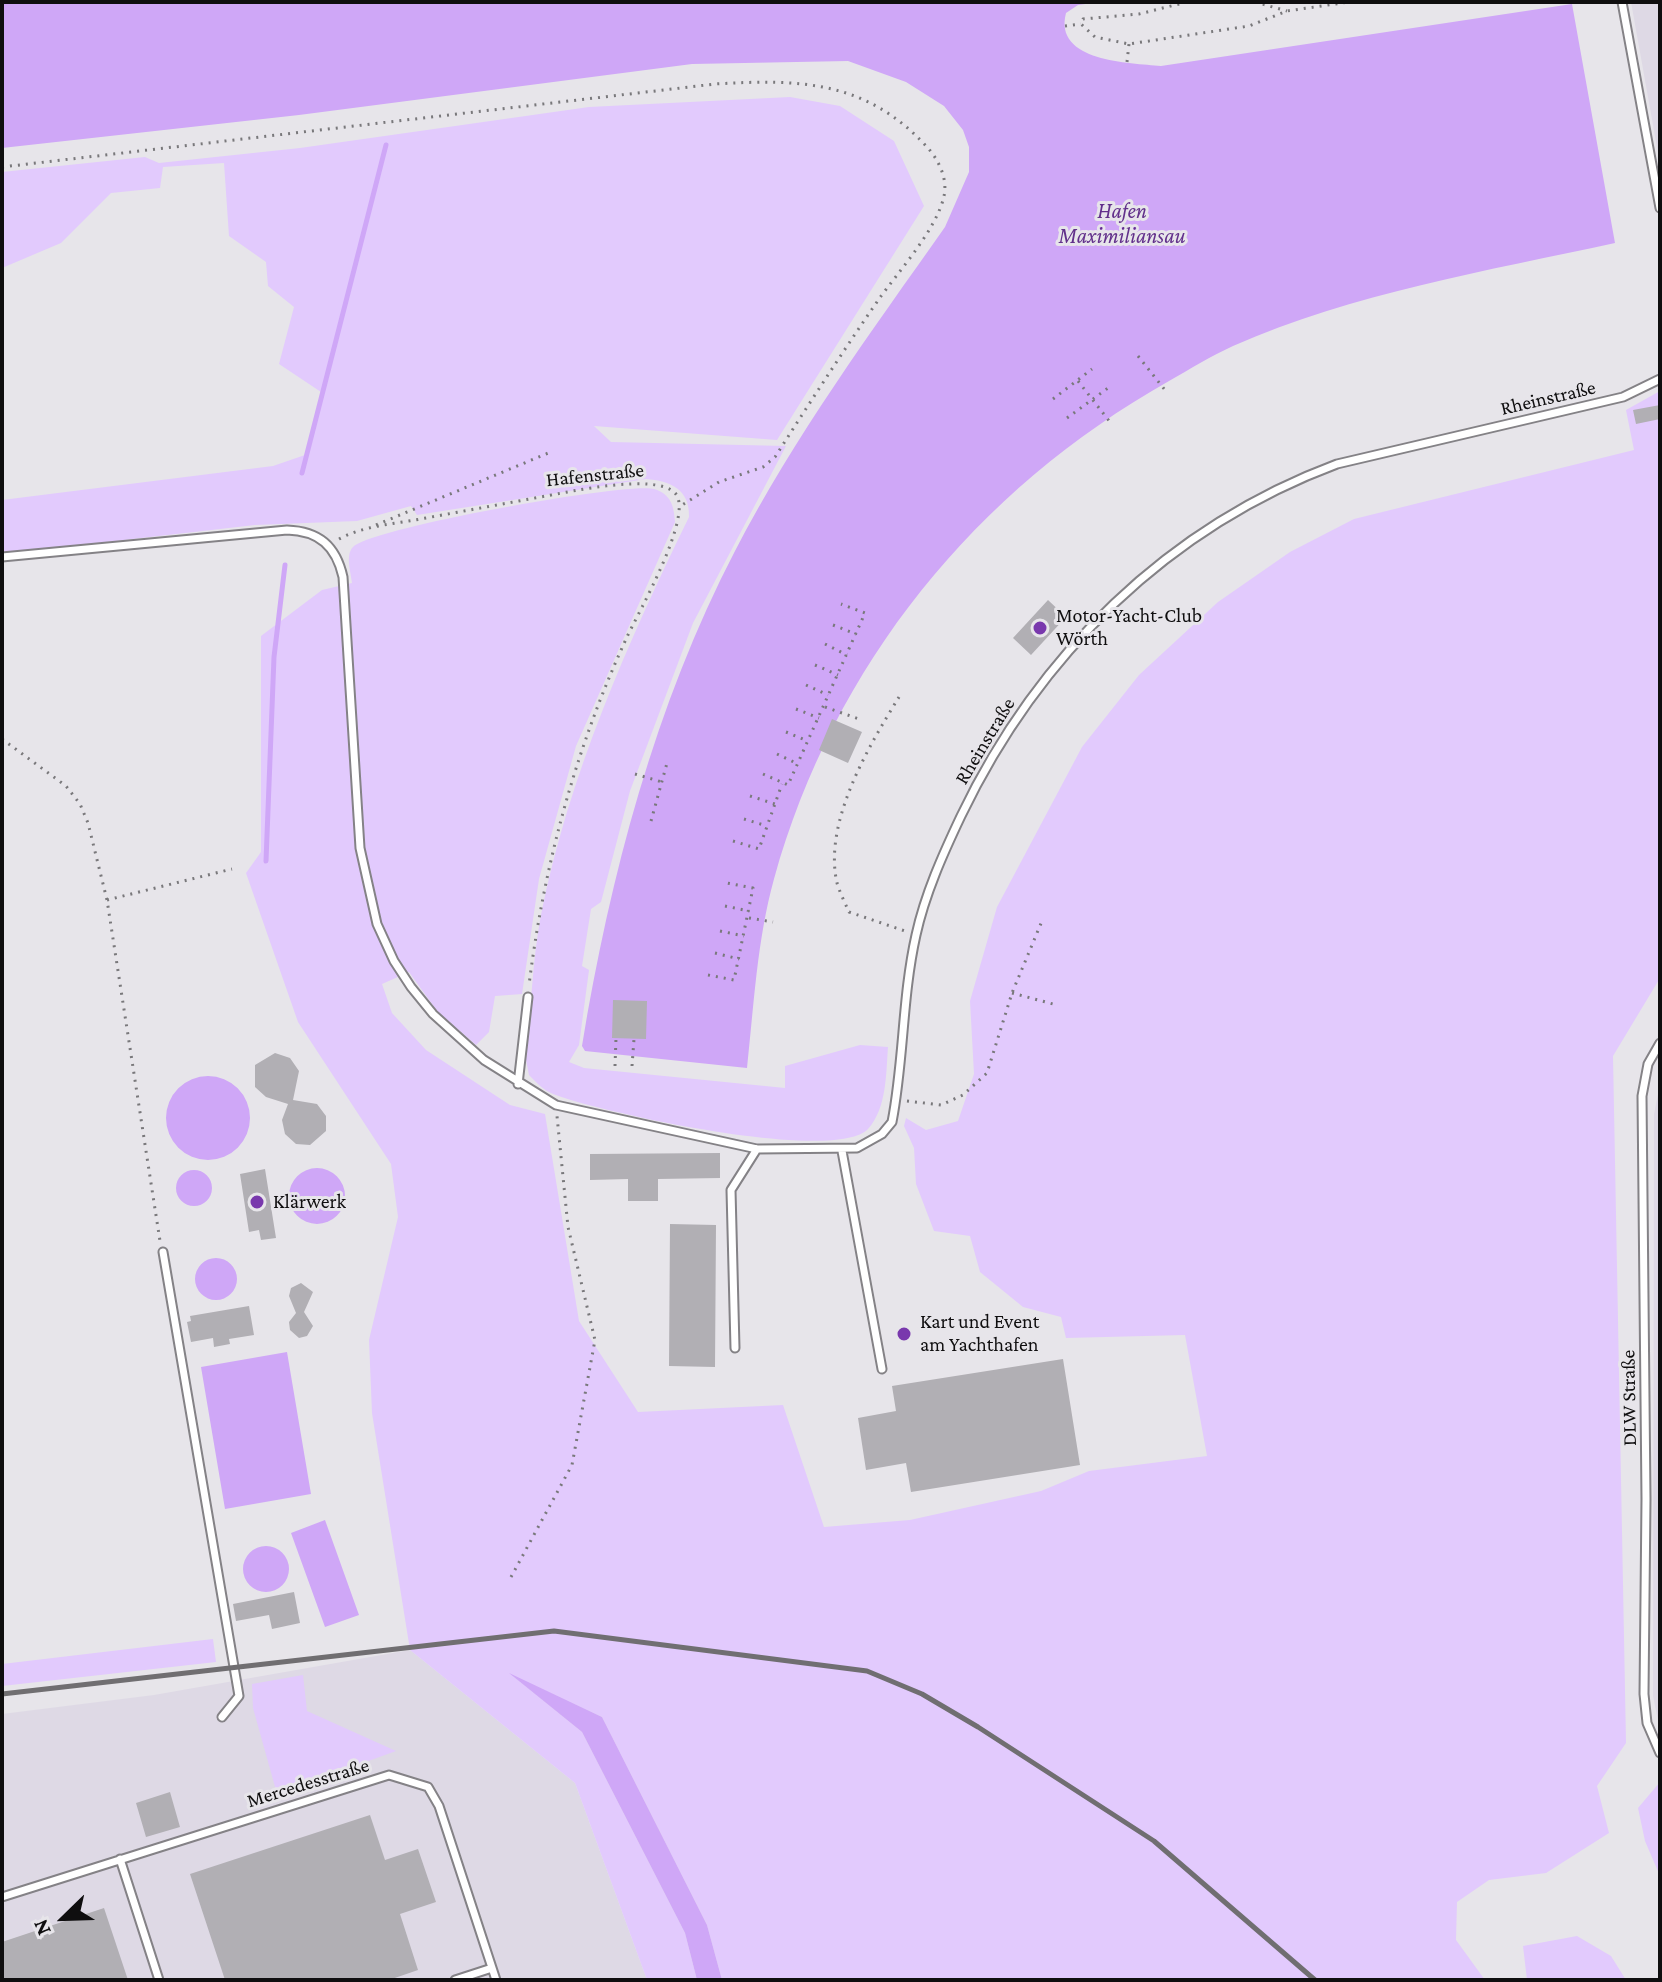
<!DOCTYPE html>
<meta charset="utf-8">
<style>
body{margin:0}
#map{position:relative;width:1662px;height:1982px;overflow:hidden;background:#e7e5ea;font-family:"Crimson Pro",serif}
canvas{display:block}
.frame{position:absolute;inset:0;border:4px solid #0f0e0f;pointer-events:none}
.north{position:absolute;left:24px;top:1878px;width:80px;height:80px;-webkit-text-stroke:6px #e7e5ea;paint-order:stroke;rotate:247deg;font-size:22px;font-weight:700;line-height:32px;text-align:center;color:#0f0e0f}
.north::after{content:'';display:block;margin:auto;width:28px;height:36px;background:#0f0e0f;clip-path:polygon(50% 0,100% 100%,50% 72%,0 100%)}
</style>
<div id="map">
<canvas width="1662" height="1982"></canvas>
<div class="frame"></div>
<div class="north">N</div>
</div>
<script>
const g = document.querySelector('canvas').getContext('2d');
g.lineJoin = 'round';
function fill(path, color) { g.fillStyle = color; g.fill(path, 'evenodd'); }
function stroke(path, color, width, dash) { g.strokeStyle = color; g.lineWidth = width; g.lineCap = dash ? 'butt' : 'round'; g.setLineDash(dash || []); g.stroke(path); }
function label(font, color, halo, rows, align = 'center') {
  g.font = font + ' "Crimson Pro",serif'; g.lineWidth = 6; g.setLineDash([]); g.textBaseline = 'middle'; g.strokeStyle = halo; g.fillStyle = color; for (const [text, x, y, turn = 0] of rows) {
    g.save(); g.translate(x, y); g.rotate((+turn || 0) * Math.PI / 180); g.textAlign = isNaN(turn) ? turn : align; if (halo) g.strokeText(text, 0, 0); g.fillText(text, 0, 0); g.restore();
  }
}
fill(new Path2D(`
 M1631 2H1660V164Z
 M1660 1084V1730L1653 1696 1654 1114Z
 M410 1650 575 1783 647 1980H2V1714L154 1695Z`), '#ded9e5');
fill(new Path2D(`
 M790 97 840 106 894 141 924 206 777 440 594 426 611 442 786 446 693 623 630 791 601 902 591 909 582 966 589 970 579 1045 569 1062 584 1068 785 1088V1066L860 1045 888 1047C886 1073 887 1108 868 1129 834 1164 599 1112 553 1094 543 1090 537 1083 529 1075L526 1060C531 1012 532 962 541 915 569 775 627 644 689 517 690 489 670 481 646 479L417 515 411 506 357 521 255 525 2 554V500L273 466 305 455 321 392 279 364 294 307 268 286 266 262 229 236 224 163 163 167 160 188 111 193 61 243 2 268V172L145 157 159 163 300 148 589 107Z
 M1660 391V978L1613 1056 1626 1743 1597 1786 1609 1833 1546 1873 1489 1880 1457 1902 1456 1940 1485 1980H722L707 1925 602 1717 513 1676 582 1732 685 1933 697 1980H647L575 1783 410 1650 372 1413 369 1340 398 1217 391 1164 298 1022 246 873 261 852V636L322 590 352 583C351 573 345 555 353 547 371 528 626 482 654 489 671 494 674 506 675 522L576 746 539 879 522 994 495 996 489 1032 476 1045 437 1011 409 972 382 984 392 1013 426 1050 510 1105 545 1114 579 1321 638 1412 783 1405 824 1527 910 1520 1041 1491 1089 1471 1207 1456 1185 1335 1066 1338 1061 1317 1023 1307 980 1272 970 1236 934 1231 916 1184 914 1148 904 1126 906 1118 926 1130 958 1121 974 1074 970 1001 997 907 1082 747 1139 675 1218 602 1290 552 1354 519 1634 450 1626 410Z
 M213 1639 216 1662 2 1686V1664Z
 M303 1675 307 1711 396 1751 277 1794 253 1708 252 1684Z
 M1660 1782V1876L1645 1841 1638 1808Z
 M1577 1936 1611 1956 1626 1980H1527L1523 1946Z`), '#e2cafd');
fill(new Path2D(`
 M2 2H1100L1078 5 1066 13C1053 62 1130 63 1161 66L1572 4 1615 243C1487 271 1353 293 1233 346 1211 356 1190 369 1169 381 976 490 834 664 774 879 757 940 754 1005 747 1068L585 1051 582 1046C610 876 655 705 735 551 794 437 871 332 945 227L969 172V147L963 130 944 106 906 82 848 61 692 64 299 115 2 148Z
 M166 1118a42 42 0 1 1 84 0a42 42 0 1 1-84 0Z
 M289 1196a28 28 0 1 1 56 0a28 28 0 1 1-56 0Z
 M176 1188a18 18 0 1 1 36 0a18 18 0 1 1-36 0Z
 M195 1279a21 21 0 1 1 42 0a21 21 0 1 1-42 0Z
 M287 1352 311 1494 225 1509 201 1367Z
 M325 1520 359 1615 325 1627 291 1533Z
 M243 1569a23 23 0 1 1 46 0a23 23 0 1 1-46 0Z
 M509 1673 602 1717 707 1925 722 1980H697L685 1933 582 1732Z`), '#cfa7f7');
stroke(new Path2D(`
 M302 473 386 145
 M266 861 274 657 285 565`), '#cfa7f7', 5);
fill(new Path2D(`
 M1660 405V419L1636 424 1633 410Z
 M1048 600 1066 617 1031 655 1013 638Z
 M832 719 862 732 848 763 819 750Z
 M613 1000 647 1001 646 1039 612 1038Z
 M275 1053 290 1058 299 1071 293 1100 317 1104 326 1116V1131L310 1145 296 1144 285 1134 282 1120 288 1104 266 1097 255 1087V1065Z
 M720 1153V1178L658 1179V1201H628V1179L590 1180V1154Z
 M265 1169 276 1238 261 1240 259 1230 249 1232 240 1174Z
 M670 1224 716 1225 715 1367 669 1366Z
 M301 1283 313 1292 304 1312 313 1326 307 1336 299 1338 290 1330 289 1322 296 1313 289 1296 291 1288Z
 M249 1306 254 1335 229 1339 230 1344 214 1347 213 1338 191 1342 187 1322 191 1321 190 1316Z
 M1063 1359 1080 1465 911 1492 906 1463 866 1470 858 1418 896 1411 892 1386Z
 M294 1592 300 1623 272 1629 269 1615 236 1621 233 1604Z
 M170 1792 180 1827 146 1837 136 1803Z
 M370 1815 385 1860 418 1849 436 1902 400 1914 418 1970 389 1980H225L190 1874Z
 M104 1908 128 1980H2V1942Z`), '#b1afb4');
const lane = new Path2D(`
 M1622 2 1660 208
 M2 557 287 530C319 531 336 546 343 577L360 848 377 924 394 961 411 987 433 1014 484 1060 556 1105 757 1149 857 1148 882 1134 892 1122C904 1061 902 997 916 935 925 894 943 854 961 816 1038 655 1168 527 1337 464L1623 397 1660 379
 M1660 1043 1648 1064 1642 1096 1646 1499 1644 1694 1647 1723 1660 1753
 M518 1084 528 997
 M842 1151 882 1369
 M163 1252 239 1696 222 1717
 M735 1348 731 1190 757 1149
 M120 1859 159 1980
 M2 1897 389 1775 428 1787 439 1806 496 1980
 M455 1980 492 1968`);
stroke(lane, '#848286', 11);
stroke(new Path2D(`
 M1187 2 1139 14 1083 19 1081 24 1095 37 1129 44 1249 26 1287 11 1349 2
 M1255 2 1287 11
 M1065 26 1081 24
 M1127 62 1129 44
 M2 167 715 84C799 79 866 80 927 147 938 159 948 178 944 196 937 229 898 272 879 299 843 351 809 404 775 457L763 467 719 482 682 505
 M1138 356 1165 390
 M1078 381 1110 422
 M1053 399 1092 369
 M1067 418 1108 388
 M376 525 553 451
 M339 539C361 527 390 524 415 520 459 512 502 504 546 496 573 491 656 473 675 493 695 514 638 613 627 637 576 747 544 865 529 985
 M833 625 856 634
 M825 644 847 655
 M815 665 838 675
 M806 685 828 695
 M899 697C869 746 823 822 837 883 840 893 845 903 849 912L905 931
 M825 707 859 719
 M796 709 819 718
 M786 732 808 741
 M2 739 66 786 80 804 88 823 107 900 160 1241
 M777 754 798 764
 M635 774 662 782
 M763 774 788 785 865 613 841 604
 M750 796 775 804
 M744 819 767 826
 M651 821 667 763
 M733 841 759 849 782 784
 M107 900 232 869
 M725 906 749 911
 M749 918 773 922
 M720 931 744 936
 M715 953 739 959
 M708 975 734 980 753 888 727 883
 M1012 993 1053 1004
 M615 1066 616 1038
 M632 1066 634 1039
 M907 1101 941 1105 963 1095 987 1073 1012 993 1042 921
 M511 1577 572 1465 595 1340 568 1227 557 1116`), '#79787b', 3, [2, 6]);
stroke(lane, '#fff', 7);
stroke(new Path2D(`
 M2 1694 554 1631 867 1671 922 1694 978 1727 1154 1841 1315 1980`), '#706e71', 5);
for (const [x, y, r, color] of [
 [1040,628,8,"#7938ad"],
 [257,1202,8,"#7938ad"],
 [904,1334,8,"#7938ad"]
]) { const dot = new Path2D(); dot.arc(x, y, r, 0, 2 * Math.PI); g.fillStyle = color; g.fill(dot); stroke(dot, '#e7e5ea', 3); }
label('20px', '#0f0e0f', '#e7e5ea', [
 ["Rheinstraße",1548,398,-13],
 ["Hafenstraße",595,475,-6],
 ["Rheinstraße",985,741,-59],
 ["DLW Straße",1629,1398,-91],
 ["Mercedesstraße",308,1783,-17]
]);
label('20px', '#0f0e0f', '#e7e5ea', [
 ["Motor-Yacht-Club",1056,616],
 ["Wörth",1056,639],
 ["Klärwerk",273,1202],
 ["Kart und Event",920,1322],
 ["am Yachthafen",920,1345]
], 'left');
label('italic 22px', '#62308b', '#e7e5ea', [
 ["Hafen",1122,211],
 ["Maximiliansau",1122,236]
]);
</script>
